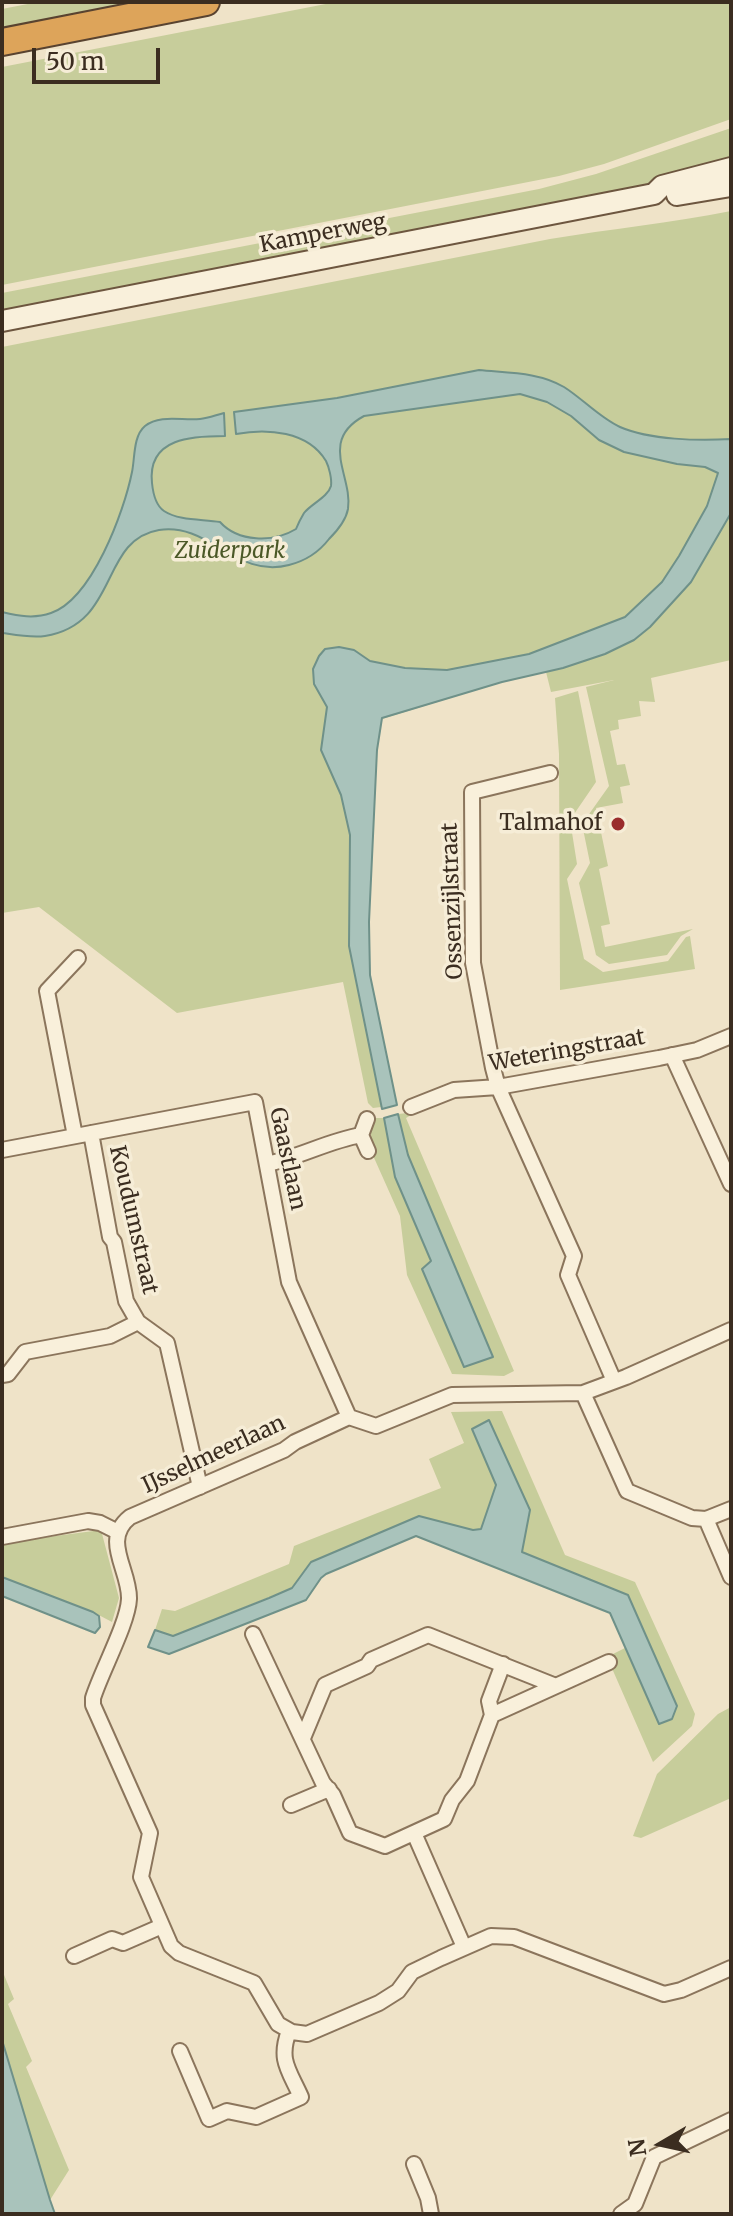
<!DOCTYPE html>
<style>
body{margin:0}
#map{position:relative;width:733px;height:2216px;overflow:hidden;background:#efe3c8;font-family:Merriweather,serif}
canvas{display:block}
.frame{position:absolute;inset:0;border:4px solid #3b2d20;pointer-events:none}
.north{position:absolute;left:621px;top:2104px;width:80px;height:80px;-webkit-text-stroke:6px #f6edd7;paint-order:stroke;rotate:261deg;font-size:22px;font-weight:700;line-height:32px;text-align:center;color:#3b2d20}
.north::after{content:'';display:block;margin:auto;width:28px;height:36px;background:#3b2d20;clip-path:polygon(50% 0,100% 100%,50% 72%,0 100%)}
.scale{position:absolute;left:32px;top:48px;width:128px;height:36px;box-sizing:border-box;border:4px solid #3b2d20;border-top:0;padding-left:10px;font-size:24px;line-height:28px;white-space:nowrap;color:#3b2d20;-webkit-text-stroke:6px #f6edd7;paint-order:stroke}
</style>
<div id="map">
<canvas width="733" height="2216"></canvas>
<div class="frame"></div>
<div class="north">N</div>
<div class="scale">50 m</div>
</div>
<script>
const g = document.querySelector('canvas').getContext('2d');
g.lineJoin = 'round';
function fill(path, color) { g.fillStyle = color; g.fill(path, 'evenodd'); }
function stroke(path, color, width, dash) { g.strokeStyle = color; g.lineWidth = width; g.lineCap = dash ? 'butt' : 'round'; g.setLineDash(dash || []); g.stroke(path); }
function label(font, color, halo, rows, align = 'center') {
  g.font = font + ' Merriweather,serif'; g.lineWidth = 7; g.setLineDash([]); g.textBaseline = 'middle'; g.strokeStyle = halo; g.fillStyle = color; for (const [text, x, y, turn = 0] of rows) {
    g.save(); g.translate(x, y); g.rotate((+turn || 0) * Math.PI / 180); g.textAlign = isNaN(turn) ? turn : align; if (halo) g.strokeText(text, 0, 0); g.fillText(text, 0, 0); g.restore();
  }
}
fill(new Path2D(`
 M38 2H185L2 39V9Z
 M336 2H731V119L604 164 559 176 2 285V67Z
 M731 128V160L653 184 2 313V293L539 189 596 174Z
 M731 211V660L651 678 655 702 639 701 641 716 618 720 619 729 610 731 617 765 625 764 630 785 620 787 623 803 596 808 608 866 599 869 610 924 601 926 605 947 693 929 681 936 667 955 609 964 596 955 579 883 590 863 582 824 609 786 586 687 614 680 551 692 546 672 502 682 382 719 377 750 369 922 370 975 397 1105 373 1108 368 1103 343 982 177 1013 39 907 2 913V347L550 239C610 229 671 223 731 211Z
 M578 691 596 782 570 820 577 864 567 879 584 959 603 972 668 961 686 937 690 936 695 969 560 990 559 754 555 698Z
 M408 1113 411 1115 406 1118 514 1371 504 1376 452 1374 407 1275 400 1216 371 1151V1124L376 1118H384L395 1177 431 1262 464 1367 492 1357 408 1155 398 1114Z
 M502 1411 565 1555 635 1582 695 1714 692 1726 653 1762 607 1657 625 1648 659 1724 677 1706 628 1595 521 1552 530 1510 472 1430 496 1485 481 1529 473 1530 419 1516 311 1562 292 1588 173 1636 155 1630 162 1609 175 1611 289 1564 294 1546 441 1488 429 1459 464 1443 451 1412Z
 M101 1530 119 1598 112 1622 93 1612 2 1577V1543Z
 M731 1707V1798L641 1838 633 1836 657 1774 718 1714Z
 M2 1970 14 1999 8 2004 32 2061 26 2067 69 2170 50 2200 2 2040Z`), '#c7cd9b');
const water = new Path2D(`
 M479 370C508 373 539 372 564 387 583 399 600 418 620 427 650 440 699 441 731 439V513L691 582 650 627 634 640 605 654 563 668 502 682 382 718 377 750 369 922 370 975 397 1105 382 1109 349 946 350 835 341 795 321 750 327 707 314 684 313 669 319 656 325 649 339 647 354 650 370 661 405 668 447 670 529 654 625 617 662 582 679 556 707 506 718 473 705 467 677 464 624 452 599 440 571 416 547 402 520 394 364 416C318 441 353 476 348 509 346 520 337 531 329 539 319 552 305 561 289 565 236 579 209 522 159 530 99 540 120 624 45 636 31 638 16 635 3 633L2 612C19 616 34 619 51 613 92 599 124 512 132 472 135 458 133 436 145 426 160 414 183 421 200 419 208 418 216 415 224 413L225 436C194 436 147 437 152 483 153 493 155 505 164 511 179 521 203 519 220 522 238 542 273 543 296 529 298 524 301 518 304 513 311 504 328 497 331 486 332 479 329 467 326 461 308 431 267 428 236 434L234 412 337 398Z
 M398 1114 408 1155 493 1357 464 1367 422 1269 431 1261 395 1177 384 1118Z
 M489 1420 530 1510 522 1552 628 1595 677 1706 672 1719 659 1724 610 1613 416 1536 326 1574 321 1578 306 1600 169 1654 148 1647 155 1630 173 1636 269 1598 292 1588 311 1562 419 1516 473 1530 481 1529 496 1485 472 1429Z
 M2 1577 93 1612 99 1616 100 1627 95 1633 2 1596Z
 M2 2040 50 2200 55 2214H2Z`);
fill(water, '#a9c3bb');
stroke(water, '#6f9189', 2);
const minor = new Path2D(`
 M550 773 472 792 473 963 493 1068 498 1087 574 1256 568 1275 614 1381
 M672 1055 731 1184
 M411 1107 454 1090 498 1087 659 1058 697 1050 731 1036
 M367 1119 361 1135 368 1151
 M91 1133 110 1237 114 1242 126 1301 138 1322 167 1343 200 1487
 M75 1136 47 991 78 958
 M2 1150 255 1102 289 1282 349 1417
 M267 1164C300 1157 328 1141 361 1135
 M731 1330 626 1377 583 1393 452 1395 376 1426 349 1417 295 1442 284 1450 130 1517C101 1540 130 1570 129 1599 128 1623 101 1672 93 1698V1705L150 1833 141 1877 171 1946 179 1953 254 1983 278 2024 292 2032 307 2034 379 2003 398 1991 412 1972 441 1958 491 1936 514 1937 664 1994 681 1990 731 1968
 M2 1375 8 1374 25 1352 110 1336 138 1322
 M583 1393 627 1491 692 1518 706 1519 731 1577
 M706 1519 731 1509
 M2 1537 88 1521 100 1523 118 1532
 M253 1634 323 1783 333 1795 350 1833 385 1846 444 1819 452 1800 467 1781 492 1715 609 1662
 M492 1715 489 1701 503 1664
 M303 1738 325 1685 367 1666 371 1660 428 1635 556 1686
 M291 1805 329 1789
 M414 1833 464 1947
 M74 1956 112 1939 123 1943 162 1926
 M180 2051 209 2119 227 2111 256 2117 301 2097C289 2070 278 2060 289 2031
 M414 2164 428 2198 431 2214
 M621 2214 635 2204 654 2157 731 2120`);
const secondary = new Path2D(`
 M677 195 731 186
 M2 321 654 194 662 186 731 168`);
const motorway = new Path2D(`
 M2 42 206 2`);
stroke(minor, '#8b755c', 18);
stroke(secondary, '#6d563f', 24);
stroke(motorway, '#594330', 30);
stroke(minor, '#f9f0db', 14);
stroke(secondary, '#f9f0db', 20);
stroke(motorway, '#dda45a', 26);
for (const [x, y, r, color] of [
 [618,824,8,"#9a2c2c"]
]) { const dot = new Path2D(); dot.arc(x, y, r, 0, 2 * Math.PI); g.fillStyle = color; g.fill(dot); stroke(dot, '#f6edd7', 3); }
label('22px', '#3b2d20', '#f6edd7', [
 ["Kamperweg",323,234,-11],
 ["Ossenzijlstraat",453,901,-92],
 ["Weteringstraat",567,1051,-10],
 ["Gaastlaan",287,1159,78],
 ["Koudumstraat",133,1220,77],
 ["IJsselmeerlaan",214,1455,-25]
]);
label('italic 22px', '#4b5827', '#f6edd7', [
 ["Zuiderpark",230,552]
]);
label('22px', '#3b2d20', '#f6edd7', [
 ["Talmahof",602,824]
], 'right');
</script>
